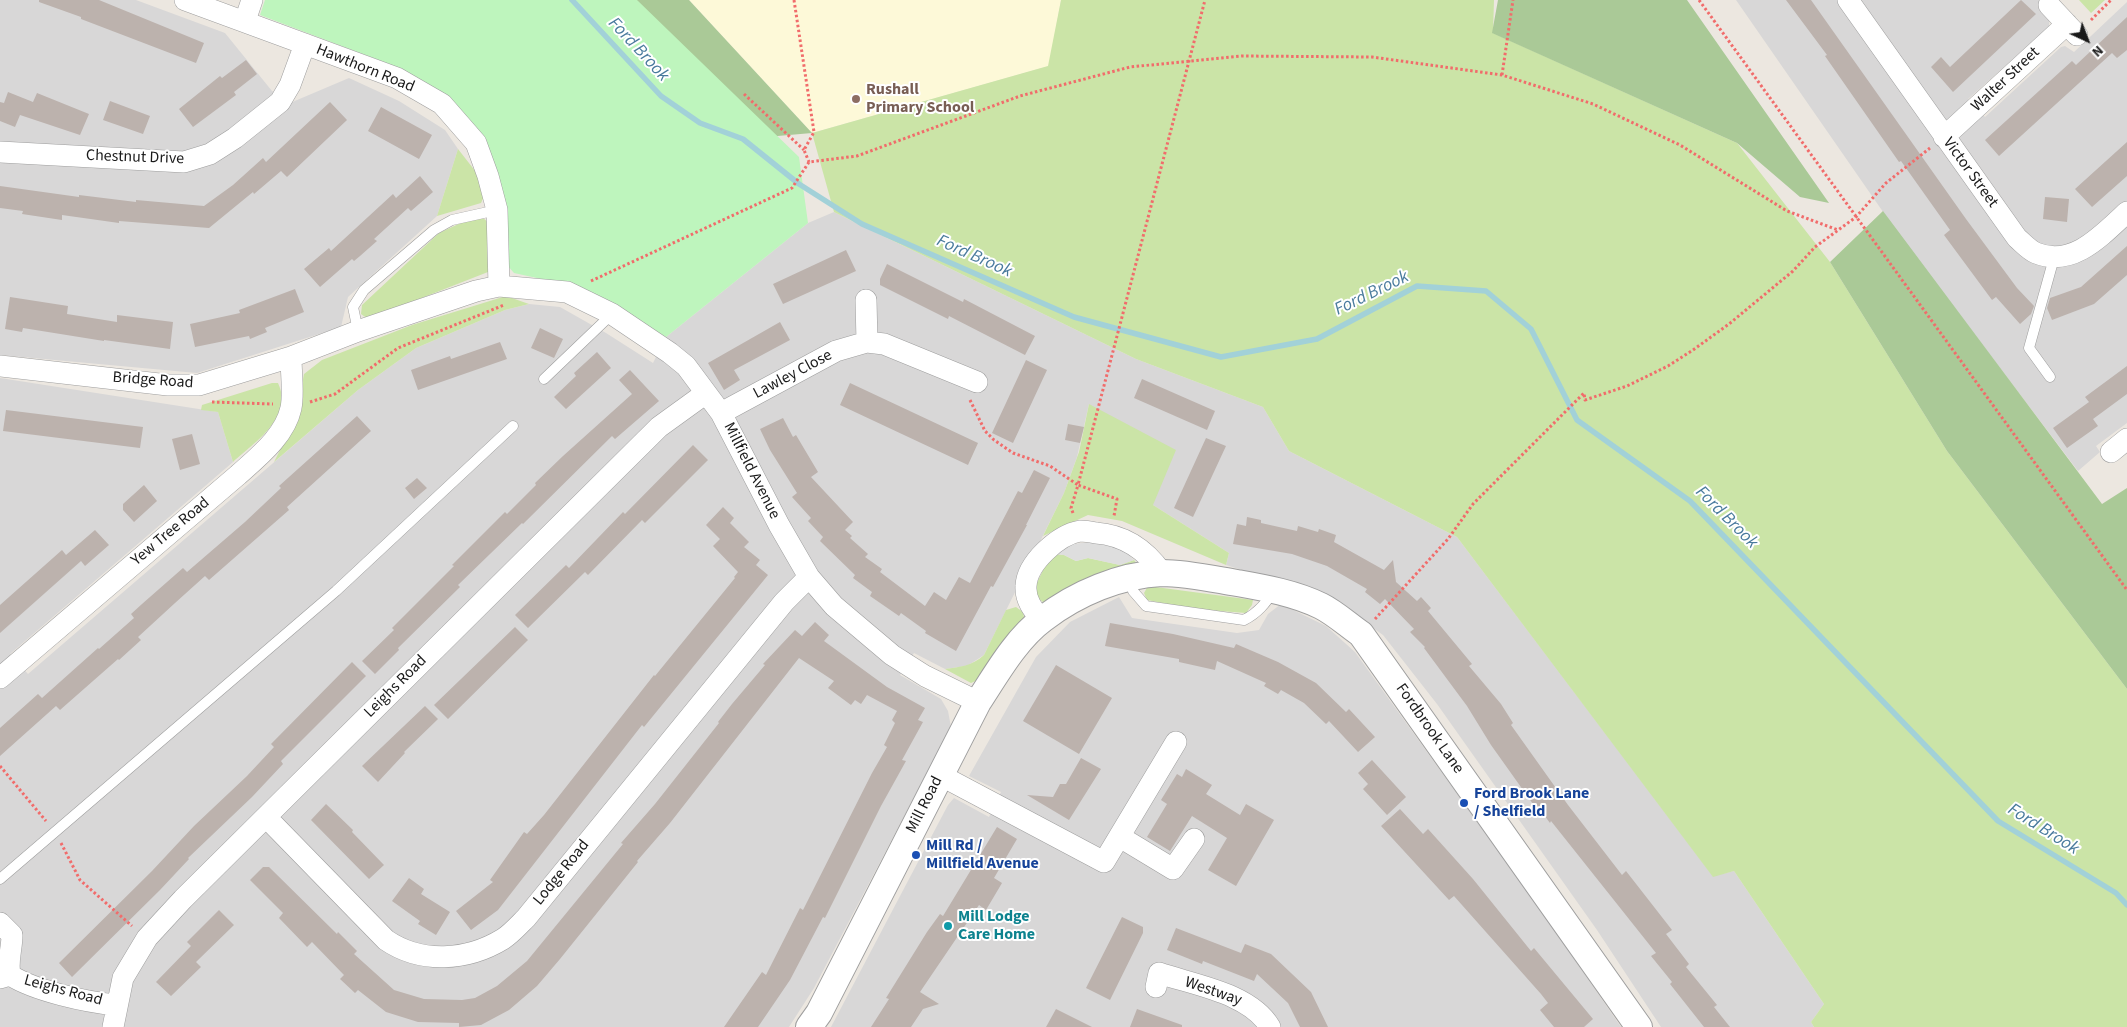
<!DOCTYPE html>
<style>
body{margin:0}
#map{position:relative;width:2127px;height:1027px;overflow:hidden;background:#ece7e0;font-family:"Source Sans 3",sans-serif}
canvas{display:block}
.north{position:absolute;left:2062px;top:15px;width:50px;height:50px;-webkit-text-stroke:4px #fff;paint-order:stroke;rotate:137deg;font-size:14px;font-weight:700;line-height:20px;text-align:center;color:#1a1a1a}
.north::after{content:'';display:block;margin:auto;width:18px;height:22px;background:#1a1a1a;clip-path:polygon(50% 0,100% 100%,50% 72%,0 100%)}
</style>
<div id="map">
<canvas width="2127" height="1027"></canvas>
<div class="north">N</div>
</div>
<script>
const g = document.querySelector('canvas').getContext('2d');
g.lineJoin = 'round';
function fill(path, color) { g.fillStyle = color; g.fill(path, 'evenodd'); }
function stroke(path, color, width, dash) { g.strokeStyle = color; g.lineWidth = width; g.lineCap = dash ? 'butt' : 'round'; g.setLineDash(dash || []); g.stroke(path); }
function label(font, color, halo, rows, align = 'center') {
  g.font = font + ' "Source Sans 3",sans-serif'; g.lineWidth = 4; g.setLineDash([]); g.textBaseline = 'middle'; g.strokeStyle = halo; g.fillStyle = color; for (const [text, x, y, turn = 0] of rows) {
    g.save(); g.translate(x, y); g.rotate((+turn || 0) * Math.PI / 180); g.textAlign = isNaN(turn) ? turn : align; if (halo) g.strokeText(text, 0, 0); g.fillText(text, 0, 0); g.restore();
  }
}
fill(new Path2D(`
 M0 0H136L225 33 272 91 290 103 349 78 399 101 445 130 458 149 437 216 348 297 341 327 197 373 0 355Z
 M1736 0H2050L2049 27 1968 99 1985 117 2061 47 2065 46 2074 52 2127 2V423L2096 446 2100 452 2078 471 1897 232Z
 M834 212 1136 359 1263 407 1289 451 1457 537 1713 876 1734 871 1824 1004 1811 1022 1814 1027H1661L1597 930 1437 704 1383 635 1332 599 1226 565 1229 553 1153 505 1089 404 1077 457 1064 493 984 655 967 666 945 669 914 653 900 675 941 699 948 711 951 727 814 988 789 1027H0V378L218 412 233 462 10 654 28 674 358 390 416 348 505 310 529 304 560 307 606 333 653 363 666 337 808 223Z
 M1119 597 1132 618 1237 633 1259 630 1268 614 1281 604 1326 626 1355 652 1533 899 1621 1027H831L948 805 954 798 989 817 1001 792 969 776 1036 657 1070 622Z`), '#d8d7d7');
fill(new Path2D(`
 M689 0H1061L1049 66 812 133Z`), '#fdf9d8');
fill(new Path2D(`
 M1061 0H1494L1493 33 1737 143 1830 262 1947 451 2127 689V1027H1814L1811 1022 1824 1004 1734 871 1713 877 1457 537 1289 451 1263 407 1136 359 834 212 812 133 1048 66Z
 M2079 0H2105L2091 13Z
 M458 149 483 181 486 192 481 203 437 216Z
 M483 218 489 223 491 266 488 272 368 319 361 314 362 305 439 233 463 222Z
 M506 296 529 304 505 310 416 348 358 390 274 462 295 420 304 374 322 360 412 325Z
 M272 383H278C294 417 255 442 233 462L218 412 201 410 202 405Z
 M1089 404 1176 450 1153 505 1229 553 1226 565 1122 521 1088 515 1043 536 1064 493 1079 452Z
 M1055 554 1064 555 1076 561 1088 558 1120 565 1134 560 1139 566 1044 603 1037 597 1034 589 1045 566Z
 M1148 586 1253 600 1252 605 1246 613 1194 609 1147 600 1144 593Z
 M1016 607 1023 612 1025 622 980 679 971 683 945 669C960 667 972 666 984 655L1006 610Z`), '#cbe4a7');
fill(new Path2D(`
 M572 0H689L812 133 743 139Z
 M1498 0H1687L1829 203 1800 197 1737 143 1492 33Z
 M1883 211 2102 504 2127 488V689L1947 451 1830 262Z`), '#aac997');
fill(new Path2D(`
 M265 0H637L799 157 808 223 666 337 578 287 514 273 507 265 497 171 402 69 260 15Z`), '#bef5bd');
fill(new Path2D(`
 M1102 541 1124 550 1134 560 1120 565 1088 558 1076 561 1064 555 1055 554 1073 544Z`), '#dedede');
stroke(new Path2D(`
 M572 0 661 96 700 123 743 139 799 184 862 224 1074 317 1221 357 1317 339 1417 286 1486 291 1531 329 1577 420 1690 501 1998 821 2116 893 2127 905`), '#a2d1d8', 5.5);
fill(new Path2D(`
 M39 0H99L204 43 196 63 81 19V17L39 2Z
 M1786 0H1811L1966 219 2017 288 2034 306 2031 314 2020 324 1996 297 1992 300 1944 235 1950 230 1901 161 1899 162 1825 56 1827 55Z
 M2021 0 2036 14 1953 92 1931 67 1941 57 1950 67Z
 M2127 17V50L2117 58 2112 53 1999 156 1985 140 2072 61 2076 65Z
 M246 60 257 74 234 92 236 95 193 127 179 109 220 76 222 78Z
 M8 92 33 102 37 93 89 114 80 135 20 115 15 127 0 121V102L4 103Z
 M110 101 150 116 143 134 103 120Z
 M330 102 347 120 287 177 281 171 254 194 253 192 209 228 119 221V223L62 215V220L22 214 23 211 0 208V186L79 197V195L136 202V200L204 206 233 185 263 158 266 162Z
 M381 107 432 135 419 159 368 131Z
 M2127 142V176L2092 207 2075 189Z
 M420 176 433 192 411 211 408 208 374 239 377 241 360 256 354 261 352 259 320 287 304 269 329 248 331 251 393 194 396 198Z
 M2045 197 2069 199 2067 222 2043 219Z
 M2127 246V275L2094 304 2052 320 2047 308 2050 298 2081 287Z
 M846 250 856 271 783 304 773 284Z
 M887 264 963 302 964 299 1035 336 1025 355 949 316 948 319 880 285V279Z
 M295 289 304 312 265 328 267 332 250 339 249 336 195 347 190 324 240 313 239 310Z
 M10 297 68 306 67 314 117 322V315L173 322 170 349 104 340V341L23 328 22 332 5 329Z
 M780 322 790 340 734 370 740 380 724 390 708 363Z
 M540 328 563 339 554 358 531 348Z
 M500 342 507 359 418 390 411 370 450 356 451 359Z
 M597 352 611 368 566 409 554 397 576 376 574 373Z
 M1026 360 1047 370 1013 443 992 433Z
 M2127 366V394L2093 419 2098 426 2067 448 2053 428 2089 402 2085 397Z
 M630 370 659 401 615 439 612 436 523 524 522 523 458 585 460 587 398 648 399 650 375 674 362 661 394 630 392 628 454 566 452 565 505 512 507 514 536 485 535 483 563 456 632 394 619 380Z
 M1142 379 1215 411 1207 430 1134 398Z
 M850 383 978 443 968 465 840 405Z
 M6 410 143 427 140 448 3 431Z
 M357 416 371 431 287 507 289 510 209 580 205 576 175 603 138 637 141 640 119 660 118 659 60 710 56 706 0 756V728L38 694 42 698 98 648 99 649 134 618 131 614 142 604 183 568 187 572 245 522 281 488 279 486Z
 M783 418 793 437 796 435 818 472 811 477 853 522 845 530 852 536 850 538 868 554 865 557 882 569 880 572 925 606 934 592 946 600 959 577 970 583 1018 491 1022 493 1034 470 1050 478 1026 525H1027L993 587 991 586 956 651 925 633 926 631 901 613 899 616 870 596 872 592 853 578 855 575 820 541 823 537 808 521 811 518 792 497 797 493 770 450 760 429Z
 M1068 424 1084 427 1080 443 1065 440Z
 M192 434 200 464 180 470 172 439Z
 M1206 438 1226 446 1193 517 1174 508Z
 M693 445 708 460 645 523 642 520 588 575 585 572 528 628 515 615 566 565 569 568 623 512 625 514Z
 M417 478 427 488 414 499 405 488Z
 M144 485 157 501 134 522 123 510V504Z
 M723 507 734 518 730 523 749 542 744 547 760 560 756 565 768 575 644 727 642 725 498 910 471 930 456 911 493 882 490 880 524 832 527 834 544 815 654 675 655 676 735 578 734 577 738 572 713 546 720 539 706 525Z
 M1247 517 1261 520V523L1297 531 1298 526 1318 532 1319 529 1336 535 1334 542 1384 570 1393 560 1396 582 1417 601 1421 597 1431 608 1428 611 1472 664 1469 666 1501 704 1513 723 1511 725 1568 805 1622 875 1626 871 1672 930 1666 934 1689 964 1686 967 1717 1005 1714 1007 1730 1027H1704L1670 984 1672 982 1651 956 1656 953 1551 821 1550 823 1535 803 1533 804 1491 745 1467 706 1424 648 1425 647 1410 632 1414 629 1385 599 1380 604 1365 592 1367 589 1327 566 1292 554 1233 544 1237 524 1246 526Z
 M95 530 109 545 85 566 81 561 0 633V605L62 550 66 555Z
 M815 622 829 635 824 641 887 687 925 708 918 720 923 722 902 760 906 761 881 806 825 918 823 917 790 980 758 1027H724L762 972 766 975 800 908 803 910 872 773 887 747 884 745 895 723 892 720 897 711 867 695 861 704 855 700 851 705 828 688 834 681 799 658 670 823 637 861 638 862 560 959 537 986 509 1010 481 1025 459 1027V1023L418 1022 386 1012 358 990 355 993 340 979 344 975 312 942 307 947 279 918 283 913 250 880 263 867H269L337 934 338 932 357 951 354 954 394 990 424 999 462 1000 475 998 497 986 527 961 623 844 621 843 655 804 719 723 718 722 732 704 765 665 763 664 795 630 802 636Z
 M1110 623 1173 634 1234 648 1236 644 1278 662 1316 683 1346 712 1349 709 1375 737 1358 752 1329 721 1326 724 1304 703 1281 690 1278 694 1264 686 1266 683 1217 661 1215 670 1179 662V659L1105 646Z
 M515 627 528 640 448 719 434 705Z
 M352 662 366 676 281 761 283 764 252 797 188 858 189 859 160 890 72 977 59 963 152 871 194 826 247 776 274 747 271 744Z
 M1056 665 1112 698 1079 754 1023 721Z
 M425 706 438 719 404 752 405 753 378 782 362 766Z
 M1081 758 1101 769 1069 820 1027 795 1053 797 1060 784H1066Z
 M1372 760 1406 797 1387 815 1363 789 1368 784 1358 773Z
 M1186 769 1212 785 1206 794 1240 815 1246 804 1274 820 1236 886 1208 870 1227 838 1192 816 1170 851 1147 837 1167 804 1161 800 1177 774 1182 777Z
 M326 804 353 830 352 832 384 865 369 879 311 820Z
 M1400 809 1423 834 1428 829 1473 879 1531 951 1534 948 1593 1019 1584 1027H1554L1540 1010 1548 1003 1541 994 1454 896 1449 900 1381 826Z
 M997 827 1017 839 994 878 1002 883 986 910 979 905 920 992 939 1004 923 1009 911 1027H871L889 999 886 998 927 932 940 914 943 916Z
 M409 878 424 889 421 894 450 912 436 935 418 924 420 921 392 901Z
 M219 910 234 925 196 962 201 967 171 996 156 982 191 946 187 942Z
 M1122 917 1143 927V933L1110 1000 1086 988Z
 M1176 928 1241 953 1245 944 1271 954 1311 992 1328 1027H1300L1288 1003 1257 974 1254 981 1203 961 1202 964 1167 950Z
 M1056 1009 1092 1027H1046Z
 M1137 1009 1182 1025V1027H1130Z`), '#bcb2ad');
const service = new Path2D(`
 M358 331 353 307 364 290 434 230 452 220 497 210
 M2050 377 2029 348 2054 258
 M544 379 612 314
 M1130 578 1133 591 1146 606 1244 620C1258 613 1266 603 1274 590
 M0 879 336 591 513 426`);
const minor = new Path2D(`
 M185 0 397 78 442 104 476 143 488 176 497 210 499 286
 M1848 0 2017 238C2023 243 2029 250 2036 253 2073 268 2102 235 2127 212
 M2049 5 2077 35
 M245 21 252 0
 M1944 137 2067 24
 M0 152 184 162 210 154 235 138 280 102 290 85 305 44
 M866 300 867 342
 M0 366 168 385H199L291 357 358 331 476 291 499 286 567 292 612 314 670 353 686 366 721 413 779 525 809 577 834 606 892 655 925 676 978 702
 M721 413 836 351 867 342 884 344 977 382
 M2111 452 2127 439
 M1042 620C1033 610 1025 600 1026 586 1027 563 1058 535 1080 531 1085 531 1091 532 1096 533 1124 535 1146 550 1162 573
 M0 678 238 475C258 457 285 436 291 408 294 393 291 373 291 357
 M940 775 1104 862 1176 742
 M266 817 386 940C421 964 467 961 503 939 511 934 519 925 526 918L784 602 809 577
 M1120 837 1173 869 1194 839
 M0 923 12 935C12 949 7 961 10 975L0 978
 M10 975C35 991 86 1002 116 1005
 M1156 987 1159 973C1194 985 1250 993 1270 1027
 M113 1027 123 978 147 938 183 899 659 427 706 393`);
const tertiary = new Path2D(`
 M809 1027 819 1013 978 702C997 673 1016 639 1043 619 1077 593 1120 575 1162 573 1186 573 1213 579 1237 583 1265 588 1294 593 1321 606 1335 613 1348 625 1361 634L1639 1027`);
stroke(service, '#9e9e9e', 11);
stroke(minor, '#9e9e9e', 22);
stroke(tertiary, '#9e9e9e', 28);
stroke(new Path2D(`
 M794 0 814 132 804 150 809 162
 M1699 0 2127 590
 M2091 20 2111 0
 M1502 75 1513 0
 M744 94 804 150
 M591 281 792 188 809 162 857 156 1020 96 1130 67 1242 56 1372 57 1502 75 1593 104 1680 145 1787 211 1838 230
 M970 400 985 431 994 440 1013 453 1050 466 1078 485 1205 0
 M212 402 273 404
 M310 402 335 394 398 348 504 305
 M1073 513 1071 508 1078 485 1117 499 1114 516
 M1375 619 1448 539 1473 504 1584 393 1585 400 1627 386 1668 366 1693 350 1729 324 1793 271 1815 247 1856 217 1886 183 1930 148
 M0 766 46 821
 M61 843 80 880 132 926`), '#f16c6b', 3, [2.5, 2.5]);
stroke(service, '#fff', 10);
stroke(minor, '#fff', 21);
stroke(tertiary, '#fff', 26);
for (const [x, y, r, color] of [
 [856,99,5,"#8d6e63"],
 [1464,803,5,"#1a4fb4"],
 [916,855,5,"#1a4fb4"],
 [948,926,5,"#0f9aa8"]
]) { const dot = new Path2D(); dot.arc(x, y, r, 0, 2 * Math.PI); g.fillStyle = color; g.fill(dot); stroke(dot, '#fff', 2); }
label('16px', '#1a1a1a', '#fff', [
 ["Hawthorn Road",365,69,22],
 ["Walter Street",2006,80,-43],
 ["Chestnut Drive",135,158,2],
 ["Victor Street",1970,173,54],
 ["Lawley Close",793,375,-28],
 ["Bridge Road",153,381,4],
 ["Millfield Avenue",751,471,63],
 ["Yew Tree Road",171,532,-40],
 ["Leighs Road",396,687,-45],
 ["Fordbrook Lane",1429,729,55],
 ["Mill Road",925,805,-63],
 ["Lodge Road",562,873,-51],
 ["Leighs Road",63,991,15],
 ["Westway",1213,992,19]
]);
label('bold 16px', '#785e54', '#fff', [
 ["Rushall",866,90],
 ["Primary School",866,108]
], 'left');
label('bold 16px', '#164399', '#fff', [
 ["Ford Brook Lane",1474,794],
 ["/ Shelfield",1474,812],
 ["Mill Rd /",926,846],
 ["Millfield Avenue",926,864]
], 'left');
label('bold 16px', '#0d838f', '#fff', [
 ["Mill Lodge",958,917],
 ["Care Home",958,935]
], 'left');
label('italic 18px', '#4a7b9d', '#fff', [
 ["Ford Brook",638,50,47],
 ["Ford Brook",974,257,24],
 ["Ford Brook",1372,294,-26],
 ["Ford Brook",1726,518,45],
 ["Ford Brook",2043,830,32]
]);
</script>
